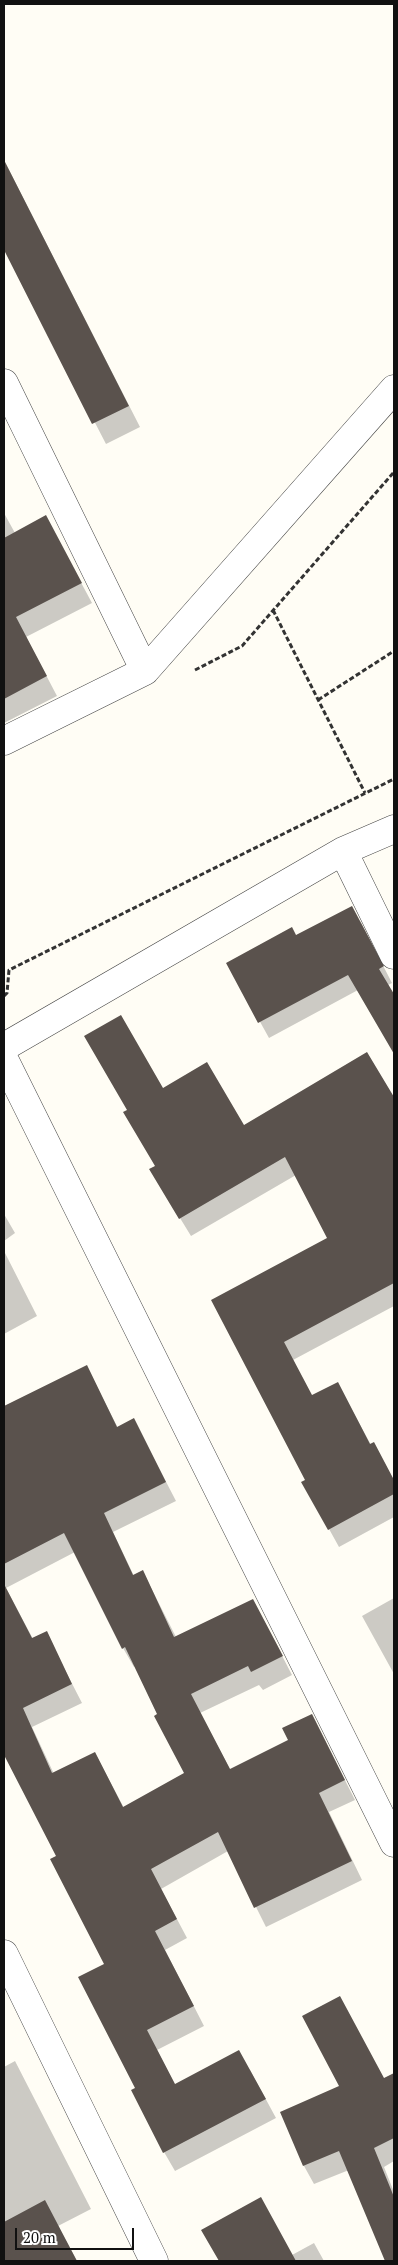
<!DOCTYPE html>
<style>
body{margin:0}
#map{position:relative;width:398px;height:2265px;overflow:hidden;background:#fffdf5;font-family:"PT Serif",serif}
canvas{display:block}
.frame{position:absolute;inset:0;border:5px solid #111;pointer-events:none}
.scale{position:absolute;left:15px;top:2228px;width:119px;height:22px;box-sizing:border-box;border:2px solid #111;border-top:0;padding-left:6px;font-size:15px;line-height:18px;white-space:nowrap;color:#111;-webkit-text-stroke:4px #fff;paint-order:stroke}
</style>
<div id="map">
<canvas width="398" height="2265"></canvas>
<div class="frame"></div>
<div class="scale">20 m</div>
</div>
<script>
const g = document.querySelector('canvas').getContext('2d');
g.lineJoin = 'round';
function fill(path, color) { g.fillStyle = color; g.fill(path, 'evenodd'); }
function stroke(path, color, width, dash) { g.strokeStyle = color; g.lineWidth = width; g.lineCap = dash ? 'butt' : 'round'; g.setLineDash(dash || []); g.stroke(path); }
fill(new Path2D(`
 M4 160 140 427 106 444 4 247Z
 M4 513 15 533 56 536 92 603 26 637 57 696 4 723Z
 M361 923 392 983 388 985 394 996V1052L358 990 269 1038 228 964 295 936Z
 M367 1053 394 1099V1306L293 1360 312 1397 338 1384 371 1445 384 1462 394 1481V1517L339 1547 303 1482 306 1480 213 1300 328 1239 296 1175 191 1236 161 1187 157 1166 163 1090 244 1126Z
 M4 1214 15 1233 4 1241Z
 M4 1251 37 1316 4 1334Z
 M87 1367 118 1428 134 1420 176 1501 113 1532 134 1576 143 1572 176 1637 263 1619 292 1675 263 1690 259 1685 200 1713 231 1771 290 1741 312 1715 355 1800 329 1812 362 1880 266 1927 228 1851 161 1889 187 1938 165 1950 204 2026 157 2050 175 2085 250 2070 276 2118 175 2171 164 2152 137 2089 106 1964 58 1856 4 1752V1407ZM75 1552 123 1648 134 1667 135 1666 185 1774 124 1808 95 1753 54 1774 32 1727 82 1703 46 1633 33 1639 6 1588Z
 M394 1598V1674L362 1616Z
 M15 2061 91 2209 58 2226 77 2261H4V2067Z
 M394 2075V2161L384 2167 394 2192V2261H387L349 2170 314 2184 304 2166 281 2112Z
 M203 2231 292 2255 314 2243 324 2261H220Z`), '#0003');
fill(new Path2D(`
 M4 160 129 406 92 424 4 250Z
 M46 515 82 583 16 617 47 676 4 699V538Z
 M352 906 384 966 379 969 394 994V1054L348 975 258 1023 226 963 292 927 296 935Z
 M121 1015 163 1088 207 1062 244 1125 367 1052 394 1097V1283L284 1342 312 1395 338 1382 370 1444 374 1442 394 1480V1494L328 1530 301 1482 305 1480 211 1300 327 1238 285 1157 179 1219 149 1169 155 1166 123 1112 127 1110 84 1036Z
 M87 1365 117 1427 134 1418 166 1482 104 1513 133 1575 143 1570 174 1637 253 1599 283 1656 251 1672 248 1666 191 1694 230 1769 288 1740 282 1728 312 1714 345 1780 319 1793 352 1861 254 1908 218 1832 151 1869 177 1919 155 1931 194 2006 147 2030 175 2084 239 2050 266 2099 163 2153 131 2090 135 2088 78 1977 104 1964 50 1859 56 1856 4 1755V1584L32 1638 47 1631 72 1684 23 1708 52 1773 95 1752 123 1807 184 1773 154 1716 157 1714 125 1647 122 1649 64 1533 4 1564V1406Z
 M340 1996 384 2078 394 2073V2138L374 2148 394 2197V2261H385L339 2151 303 2166 280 2112 339 2086 302 2016Z
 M261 2197 296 2261H219L201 2230Z
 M45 2200 77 2261H4V2222Z`), '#5a524d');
const street = new Path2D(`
 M4 383 145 671
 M4 741 145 671 394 389
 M343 851 394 955
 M4 1047 343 851 394 829
 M4 1059 394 1843
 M4 1954 154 2261`);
stroke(street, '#444', 29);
stroke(new Path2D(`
 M273 610 365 793
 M195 670 242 646 394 472
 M318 700 394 651
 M4 996 7 993 9 970 394 779`), '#333', 3, [5, 2.5]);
stroke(street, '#fff', 28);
</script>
